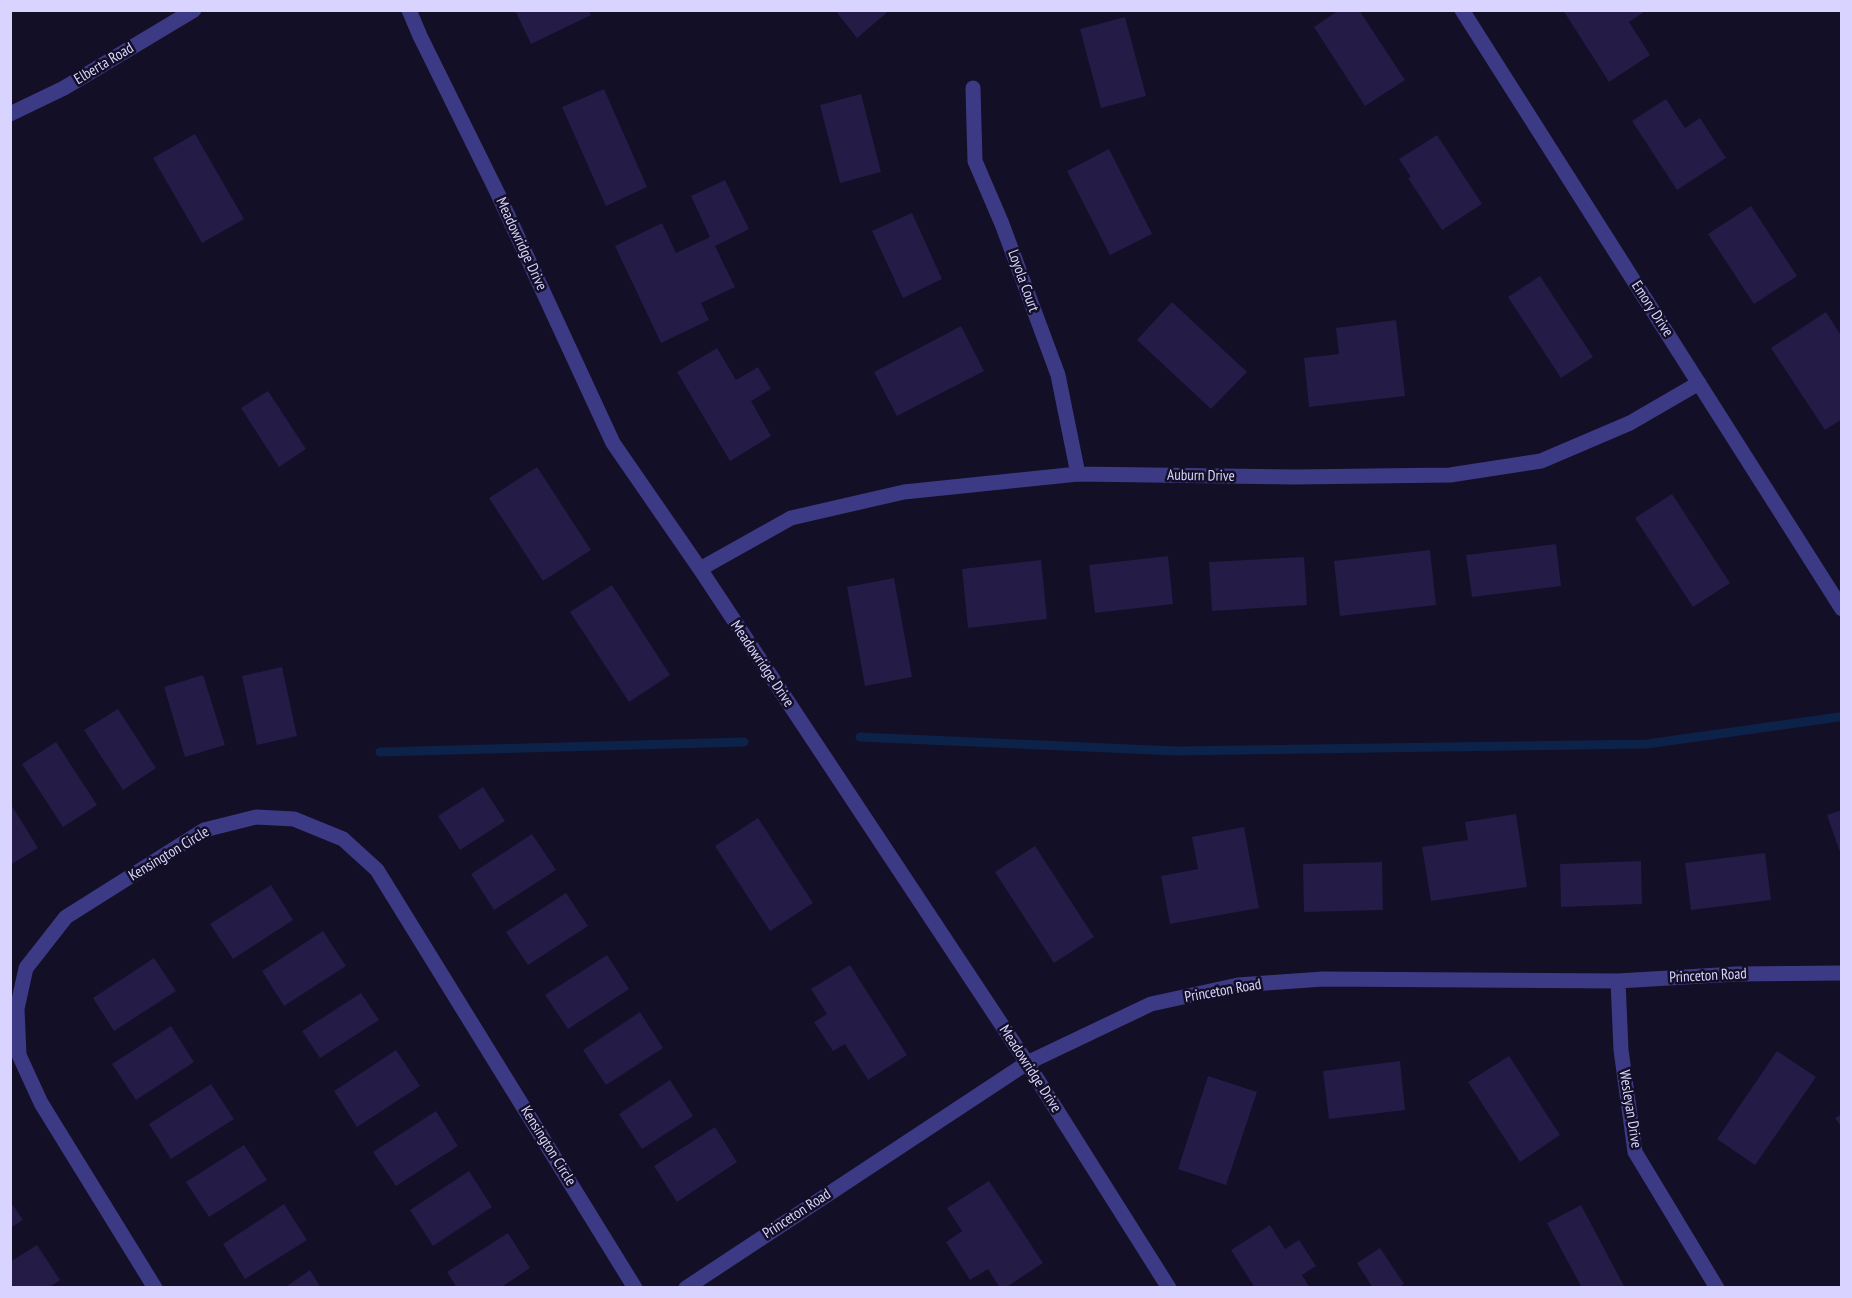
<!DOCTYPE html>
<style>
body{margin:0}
#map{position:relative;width:1852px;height:1298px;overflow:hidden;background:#130f26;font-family:"PT Sans Narrow",sans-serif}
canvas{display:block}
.frame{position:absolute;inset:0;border:12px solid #d9d4ff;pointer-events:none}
</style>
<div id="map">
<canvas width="1852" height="1298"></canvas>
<div class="frame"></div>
</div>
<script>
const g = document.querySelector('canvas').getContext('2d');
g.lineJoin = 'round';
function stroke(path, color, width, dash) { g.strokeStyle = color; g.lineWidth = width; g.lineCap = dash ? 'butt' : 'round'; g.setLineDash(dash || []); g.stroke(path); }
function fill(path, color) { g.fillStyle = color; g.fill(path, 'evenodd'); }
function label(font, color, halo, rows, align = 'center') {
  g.font = font + ' "PT Sans Narrow",sans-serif'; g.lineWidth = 5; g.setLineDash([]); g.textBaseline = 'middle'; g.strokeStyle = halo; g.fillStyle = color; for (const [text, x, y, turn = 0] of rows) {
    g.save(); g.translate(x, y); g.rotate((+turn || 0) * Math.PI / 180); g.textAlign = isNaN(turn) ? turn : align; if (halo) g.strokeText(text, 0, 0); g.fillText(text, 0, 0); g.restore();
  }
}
stroke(new Path2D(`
 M860 737 1176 751 1647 744 1839 717
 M380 752 744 742`), '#0c2248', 9);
fill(new Path2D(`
 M515 10H588L591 15 531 44Z
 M835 10H890L857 38Z
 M1339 10H1359L1405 80 1365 106 1314 27Z
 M1563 10H1647L1629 22 1650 55 1609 82Z
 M1125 17 1146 96 1101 108 1080 29Z
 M604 89 647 187 606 206 562 107Z
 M861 94 881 172 840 183 820 105Z
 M1666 99 1685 128 1700 118 1726 158 1677 190 1632 121Z
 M195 134 244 219 202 243 153 158Z
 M1437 135 1482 204 1442 230 1408 178 1411 177 1399 159Z
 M1109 149 1152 234 1110 255 1067 171Z
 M725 180 749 229 715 246 735 287 701 303 709 320 661 343 615 246 662 223 676 253 710 237 691 196Z
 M1751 206 1797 276 1754 304 1708 234Z
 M912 213 942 279 903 298 872 231Z
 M1540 276 1593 357 1561 378 1508 297Z
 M1172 302 1247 372 1211 409 1137 340Z
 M1826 312 1842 337V371L1840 372 1842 375V419L1825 430 1771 348Z
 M1396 320 1405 396 1309 407 1304 358 1339 354 1336 328Z
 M961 326 984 371 897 416 874 372Z
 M717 348 736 380 758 367 771 389 751 401 771 436 730 461 677 372Z
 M268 391 306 449 279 467 241 408Z
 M537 467 591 550 543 581 489 498Z
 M1672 494 1730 583 1693 607 1635 518Z
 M1556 544 1561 586 1472 597 1466 555Z
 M1430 550 1436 605 1340 616 1334 561Z
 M1168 556 1173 604 1095 613 1089 565Z
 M1304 557 1307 605 1212 611 1209 562Z
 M1041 560 1047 619 968 628 962 569Z
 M894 578 912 677 865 686 847 587Z
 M612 585 670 675 629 702 570 612Z
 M282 667 297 736 257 745 242 676Z
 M203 675 225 745 185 757 164 687Z
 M118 709 156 768 123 790 84 730Z
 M56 742 97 805 63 827 22 764Z
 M483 787 505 821 460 850 438 816Z
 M10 803 38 848 10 865Z
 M1842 810V855H1841L1827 815Z
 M1516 814 1527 887 1431 901 1422 847 1468 840 1465 822Z
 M758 818 813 903 770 931 715 846Z
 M1244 827 1259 908 1170 924 1161 876 1198 869 1192 837Z
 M532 834 556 870 494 910 471 874Z
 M1035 846 1094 937 1054 963 995 872Z
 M1765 853 1771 900 1691 910 1685 863Z
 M1641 861 1642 904 1561 907 1560 864Z
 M1382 862 1383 910 1304 912 1303 864Z
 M271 885 293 920 233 959 210 924Z
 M566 893 588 926 528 965 506 932Z
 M323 931 346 966 284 1006 262 971Z
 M607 955 629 989 568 1029 545 995Z
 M154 958 176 991 114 1031 93 998Z
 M850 965 907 1055 868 1080 845 1044 833 1051 814 1022 827 1014 811 989Z
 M361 993 379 1020 320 1058 302 1031Z
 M640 1012 663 1048 606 1085 583 1050Z
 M171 1026 194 1062 136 1100 112 1064Z
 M396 1050 420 1086 357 1127 334 1091Z
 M1777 1051 1816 1077 1755 1165 1717 1139Z
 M1509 1056 1560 1135 1520 1162 1468 1082Z
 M1400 1061 1405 1110 1329 1119 1323 1071Z
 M1208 1076 1257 1092 1226 1185 1178 1169Z
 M670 1080 693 1116 642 1149 619 1114Z
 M211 1084 234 1119 171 1159 149 1124Z
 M436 1111 458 1146 396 1186 373 1152Z
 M1842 1114V1128L1835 1118Z
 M715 1127 737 1162 677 1202 654 1166Z
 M244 1145 267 1180 209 1217 186 1182Z
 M469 1171 492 1207 433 1246 410 1210Z
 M989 1181 1043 1263 1005 1288H1000L988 1269 970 1280 946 1242 962 1231 947 1208Z
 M10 1201 23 1220 10 1228Z
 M284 1204 307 1240 245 1279 223 1244Z
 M1581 1205 1625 1288H1582L1547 1223Z
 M1270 1225 1285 1249 1299 1240 1316 1266 1302 1275 1310 1288H1255L1231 1250Z
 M508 1233 530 1268 500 1288H457L447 1272Z
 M37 1245 60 1280 48 1288H10V1262Z
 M1380 1248 1404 1284 1398 1288H1373L1357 1263Z
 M310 1270 321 1288H284Z`), '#241b47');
stroke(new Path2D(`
 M409 10 420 36 497 192 613 443 700 569 1027 1063 1169 1288
 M1462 10 1842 609
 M973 88 975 161 1002 224 1058 375 1078 474
 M700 569 791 518 904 492 1078 474 1295 477 1450 475 1541 461 1630 423 1699 383
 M1618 981 1621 1050 1635 1152 1717 1288
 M155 1288 41 1103 19 1055 17 1009 26 968 66 917 204 830 256 817 294 819 343 839 377 870 635 1288
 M686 1288 1027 1063 1151 1004 1238 985 1323 979 1618 981 1736 974 1842 973`), '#3d3a85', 15);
stroke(new Path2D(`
 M10 114 64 88 194 10`), '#3d3a85', 15);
label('15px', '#d9d4ff', '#130f26', [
 ["Elberta Road",104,64,-31],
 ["Meadowridge Drive",521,244,65],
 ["Loyola Court",1023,281,70],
 ["Emory Drive",1652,309,57],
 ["Auburn Drive",1201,476,1],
 ["Meadowridge Drive",762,664,56],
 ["Kensington Circle",169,854,-31],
 ["Princeton Road",1708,976,-3],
 ["Princeton Road",1223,991,-10],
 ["Meadowridge Drive",1030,1069,57],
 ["Wesleyan Drive",1630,1109,81],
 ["Kensington Circle",548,1146,58],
 ["Princeton Road",797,1214,-33]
]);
</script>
